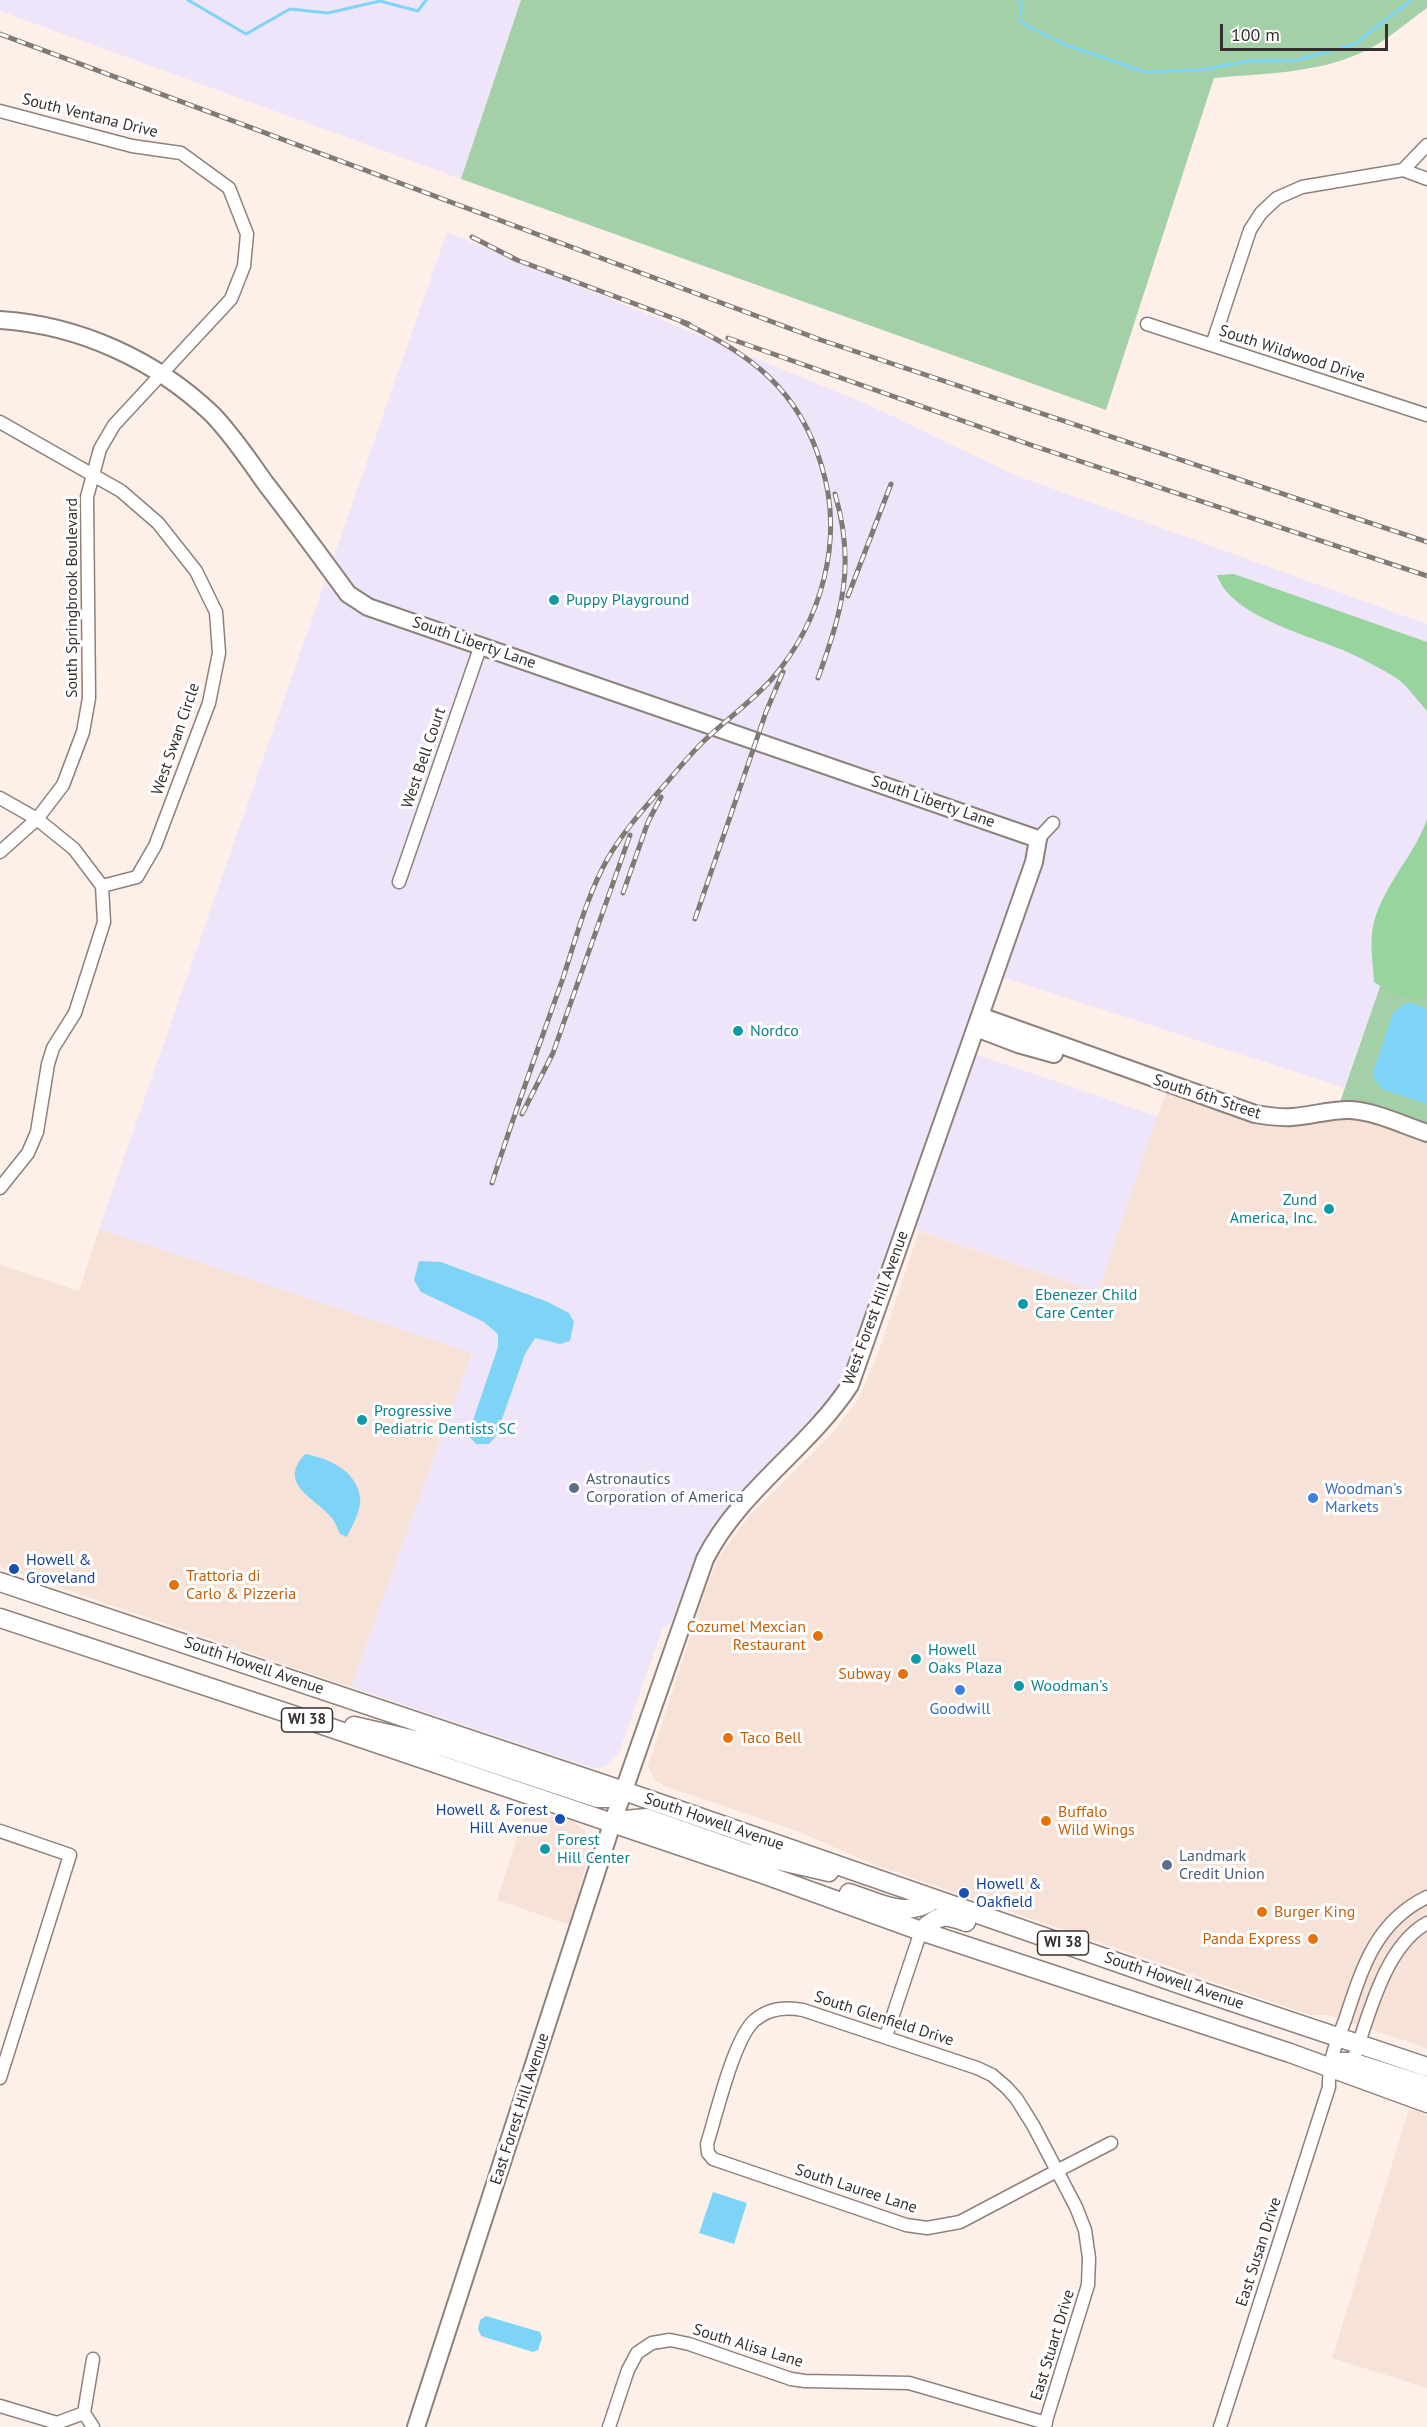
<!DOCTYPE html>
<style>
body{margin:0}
#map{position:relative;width:1427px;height:2427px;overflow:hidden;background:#fef0e9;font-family:"PT Sans",sans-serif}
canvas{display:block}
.scale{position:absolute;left:1220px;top:24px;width:168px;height:27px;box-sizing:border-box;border:3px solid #35302d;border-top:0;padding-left:8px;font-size:18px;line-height:21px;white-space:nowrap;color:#35302d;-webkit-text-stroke:4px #fff;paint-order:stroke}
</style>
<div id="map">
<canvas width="1427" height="2427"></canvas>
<div class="scale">100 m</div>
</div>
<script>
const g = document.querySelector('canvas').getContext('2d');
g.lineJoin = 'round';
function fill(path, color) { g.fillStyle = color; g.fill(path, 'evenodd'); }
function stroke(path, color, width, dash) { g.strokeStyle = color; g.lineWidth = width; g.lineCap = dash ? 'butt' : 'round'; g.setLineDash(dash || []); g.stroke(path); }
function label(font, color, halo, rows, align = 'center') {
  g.font = font + ' "PT Sans",sans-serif'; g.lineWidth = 6; g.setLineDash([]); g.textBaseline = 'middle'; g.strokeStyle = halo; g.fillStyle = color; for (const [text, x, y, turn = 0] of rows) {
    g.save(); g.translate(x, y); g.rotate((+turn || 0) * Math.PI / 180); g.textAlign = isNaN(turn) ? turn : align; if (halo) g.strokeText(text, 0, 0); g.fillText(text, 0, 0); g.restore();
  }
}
fill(new Path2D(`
 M1173 1076 1259 1107 1289 1109 1351 1101 1377 1107 1427 1123V2048L1327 2015H1310L875 1865 797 1831 662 1785 654 1779 648 1766 705 1591 718 1558 749 1516 831 1435 858 1400 880 1348 919 1231 1098 1292 1157 1116Z
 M99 1229 472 1353 351 1687 0 1567V1265L79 1291Z
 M527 1806 574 1822 585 1831 588 1837 589 1853 570 1925 497 1900Z
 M1409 2109 1427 2115V2388L1332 2358Z`), '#f7e2d7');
fill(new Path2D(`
 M0 0H521L461 179 0 11Z
 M447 232 867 404 1015 475 1427 624V851L1345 1088 986 972 960 1049 1157 1116 1098 1292 900 1224 843 1382 814 1420 738 1496 708 1533 694 1561 672 1621 662 1630 619 1753 608 1765 601 1768H592L351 1687 472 1353 99 1229Z`), '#efe5fa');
fill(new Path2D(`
 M521 0H1427V8C1407 22 1385 42 1363 52 1315 74 1264 73 1214 78L1106 410 461 179Z
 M1427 851V1123L1365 1103 1340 1102Z`), '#a3d0a7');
fill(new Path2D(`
 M1234 574 1427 642V711C1418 701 1409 688 1399 680 1386 671 1371 664 1358 657 1320 637 1232 620 1217 575Z
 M1427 819V994C1408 1003 1390 992 1374 982 1373 962 1369 941 1374 922 1384 884 1415 855 1427 819Z`), '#97d49e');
fill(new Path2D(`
 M1406 1003H1412L1427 1009V1104L1384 1090 1374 1080V1069L1393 1013Z
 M419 1261 441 1262 548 1302 569 1313 574 1322 570 1341 560 1344 535 1338 525 1354 496 1436 489 1444H476L468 1435 498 1347V1334L484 1322 421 1292 414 1280Z
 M305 1454C328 1458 356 1470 360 1497 362 1509 352 1526 347 1537L340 1534C337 1528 335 1521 331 1517 314 1497 277 1484 305 1454Z
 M713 2192 747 2203 734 2244 699 2233Z
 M486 2316 540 2332 542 2338 538 2350 533 2352 481 2336 478 2329 480 2320Z`), '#7ed4f7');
stroke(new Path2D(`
 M188 0 246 34 290 9 328 13 380 1 418 11 426 0
 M1019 0 1021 5 1020 22 1066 45 1145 72 1200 70 1248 61 1297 60 1355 44 1411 0`), '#7ed4f7', 3);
const street = new Path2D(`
 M0 111 132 146 181 153 229 188 247 234 244 266 231 299 114 425 100 449 87 497 89 698 83 732 63 785 37 819 0 852
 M1403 170 1427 145
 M1147 324 1427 415
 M1212 345 1250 230 1261 213 1277 198 1302 187 1403 170 1427 179
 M0 422 121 491 158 523 196 571 216 612 219 653 209 703 155 846 137 877 102 886
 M0 798 37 819 74 849 102 886 104 922 75 1013 53 1048 48 1064 37 1132 28 1153 0 1188
 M1038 839 1053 823
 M399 882 481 645
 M0 1831 70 1855 0 2078
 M886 2036 921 1931
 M1350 2069C1367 2024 1382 1948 1427 1923
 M93 2359 84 2413 93 2427
 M0 2406 57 2423 84 2413
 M609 2427 628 2370 637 2353 652 2343 670 2340 689 2344 791 2379 805 2381 909 2383 1046 2423
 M1044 2427 1088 2285 1089 2258 1085 2230 1076 2207 1033 2125 1016 2098 1006 2087 992 2075 977 2068 803 2010C787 2007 769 2008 755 2020 734 2037 716 2116 707 2144L708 2153 713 2159 906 2225 927 2228 960 2222 1049 2175 1111 2143
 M1220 2427 1329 2087C1328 2061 1336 2044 1345 2020 1362 1969 1375 1922 1427 1897`);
const secondary = new Path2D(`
 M0 320C79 325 156 360 213 415 233 436 249 460 266 484 294 520 321 557 348 594L368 607 1038 839 1034 862 850 1385C809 1448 739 1491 705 1559L612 1824 416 2427
 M980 1016 1255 1114C1267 1116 1279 1118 1292 1117 1312 1116 1331 1109 1351 1110 1377 1112 1403 1125 1427 1133
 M976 1028 1018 1044 1054 1054`);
const primary = new Path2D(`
 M0 1582 624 1791 1191 1988 1427 2067
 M0 1618 287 1713 763 1874 921 1931 1290 2053 1427 2103
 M354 1726 441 1746 597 1798H611L624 1791
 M612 1824 625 1820 646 1818 746 1853 829 1872
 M849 1893C881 1903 905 1920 935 1899
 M921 1931C939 1914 944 1914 966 1922
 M1331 2066 1340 2062H1352L1427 2086`);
stroke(street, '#8e817b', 15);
stroke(secondary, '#8e817b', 20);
stroke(primary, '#8e817b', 21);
stroke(street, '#fff', 12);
stroke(secondary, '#fff', 16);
stroke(primary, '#fff', 18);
const rail = new Path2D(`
 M0 34 821 340 1427 542
 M472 237 517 260 689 324
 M728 338 1034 446 1427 576
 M848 596 891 484
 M818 678C842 611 856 565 835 494
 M623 893 648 822 661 797
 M695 919 766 712 783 672
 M522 1114 553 1053 630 835
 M492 1183C514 1114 539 1046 563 978 576 938 587 895 608 858 623 832 642 811 661 789 676 772 690 754 706 739 727 719 751 702 771 680 822 621 845 539 821 464 799 390 750 353 682 322`);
stroke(rail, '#817974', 5);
stroke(rail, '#fff', 3, [9]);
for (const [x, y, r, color] of [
 [554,600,6,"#0f9aa8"],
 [738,1031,6,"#0f9aa8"],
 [1329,1209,6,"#0f9aa8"],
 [1023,1304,6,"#0f9aa8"],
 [362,1420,6,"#0f9aa8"],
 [574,1488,6,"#5c6f8a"],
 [1313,1498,6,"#3f7fe0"],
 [14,1569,6,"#1a4fb4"],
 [174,1585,6,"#e8710a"],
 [818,1636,6,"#e8710a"],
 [916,1659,6,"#0f9aa8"],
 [903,1674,6,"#e8710a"],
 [1019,1686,6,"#0f9aa8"],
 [960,1690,6,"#3f7fe0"],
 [728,1738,6,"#e8710a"],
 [560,1819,6,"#1a4fb4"],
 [1046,1821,6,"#e8710a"],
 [545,1849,6,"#0f9aa8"],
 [1167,1865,6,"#5c6f8a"],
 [964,1893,6,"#1a4fb4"],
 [1262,1912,6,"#e8710a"],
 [1313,1939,6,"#e8710a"]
]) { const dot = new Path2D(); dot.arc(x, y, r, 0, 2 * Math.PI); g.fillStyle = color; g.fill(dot); stroke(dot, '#fff', 2); }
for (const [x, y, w] of [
 [307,1720,51],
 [1063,1943,51]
]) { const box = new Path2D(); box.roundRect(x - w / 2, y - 12, w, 24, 4.5); g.fillStyle = '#fff'; g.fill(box); stroke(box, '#35302d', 1.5); }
label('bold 15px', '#35302d', null, [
 ["WI 38",307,1720],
 ["WI 38",1063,1943]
]);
label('16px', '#35302d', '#fff', [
 ["South Ventana Drive",90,116,14],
 ["South Wildwood Drive",1292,354,18],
 ["South Springbrook Boulevard",72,598,-90],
 ["South Liberty Lane",474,643,19],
 ["West Swan Circle",176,739,-71],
 ["West Bell Court",424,758,-71],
 ["South Liberty Lane",933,802,19],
 ["South 6th Street",1207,1097,18],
 ["West Forest Hill Avenue",876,1308,-70],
 ["South Howell Avenue",254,1666,19],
 ["South Howell Avenue",714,1822,19],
 ["South Howell Avenue",1174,1981,19],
 ["South Glenfield Drive",884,2019,18],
 ["East Forest Hill Avenue",520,2109,-72],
 ["South Lauree Lane",856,2189,18],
 ["East Susan Drive",1259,2252,-72],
 ["East Stuart Drive",1053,2345,-73],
 ["South Alisa Lane",748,2346,17]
]);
label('16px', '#0d838f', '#fff', [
 ["Puppy Playground",566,600],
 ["Nordco",750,1031],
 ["Zund",1317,1200,"right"],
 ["America, Inc.",1317,1218,"right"],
 ["Ebenezer Child",1035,1295],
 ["Care Center",1035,1313],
 ["Progressive",374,1411],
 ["Pediatric Dentists SC",374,1429],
 ["Howell",928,1650],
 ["Oaks Plaza",928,1668],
 ["Woodman's",1031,1686],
 ["Forest",557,1840],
 ["Hill Center",557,1858]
], 'left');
label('16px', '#4e5e75', '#fff', [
 ["Astronautics",586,1479],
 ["Corporation of America",586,1497],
 ["Landmark",1179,1856],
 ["Credit Union",1179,1874]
], 'left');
label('16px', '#366cbe', '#fff', [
 ["Woodman's",1325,1489],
 ["Markets",1325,1507],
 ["Goodwill",960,1709,"center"]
], 'left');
label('16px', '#164399', '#fff', [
 ["Howell &",26,1560],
 ["Groveland",26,1578],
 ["Howell & Forest",548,1810,"right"],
 ["Hill Avenue",548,1828,"right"],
 ["Howell &",976,1884],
 ["Oakfield",976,1902]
], 'left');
label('16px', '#c56008', '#fff', [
 ["Trattoria di",186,1576],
 ["Carlo & Pizzeria",186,1594],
 ["Cozumel Mexcian",806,1627,"right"],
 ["Restaurant",806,1645,"right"],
 ["Subway",891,1674,"right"],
 ["Taco Bell",740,1738],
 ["Buffalo",1058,1812],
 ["Wild Wings",1058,1830],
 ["Burger King",1274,1912],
 ["Panda Express",1301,1939,"right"]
], 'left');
</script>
